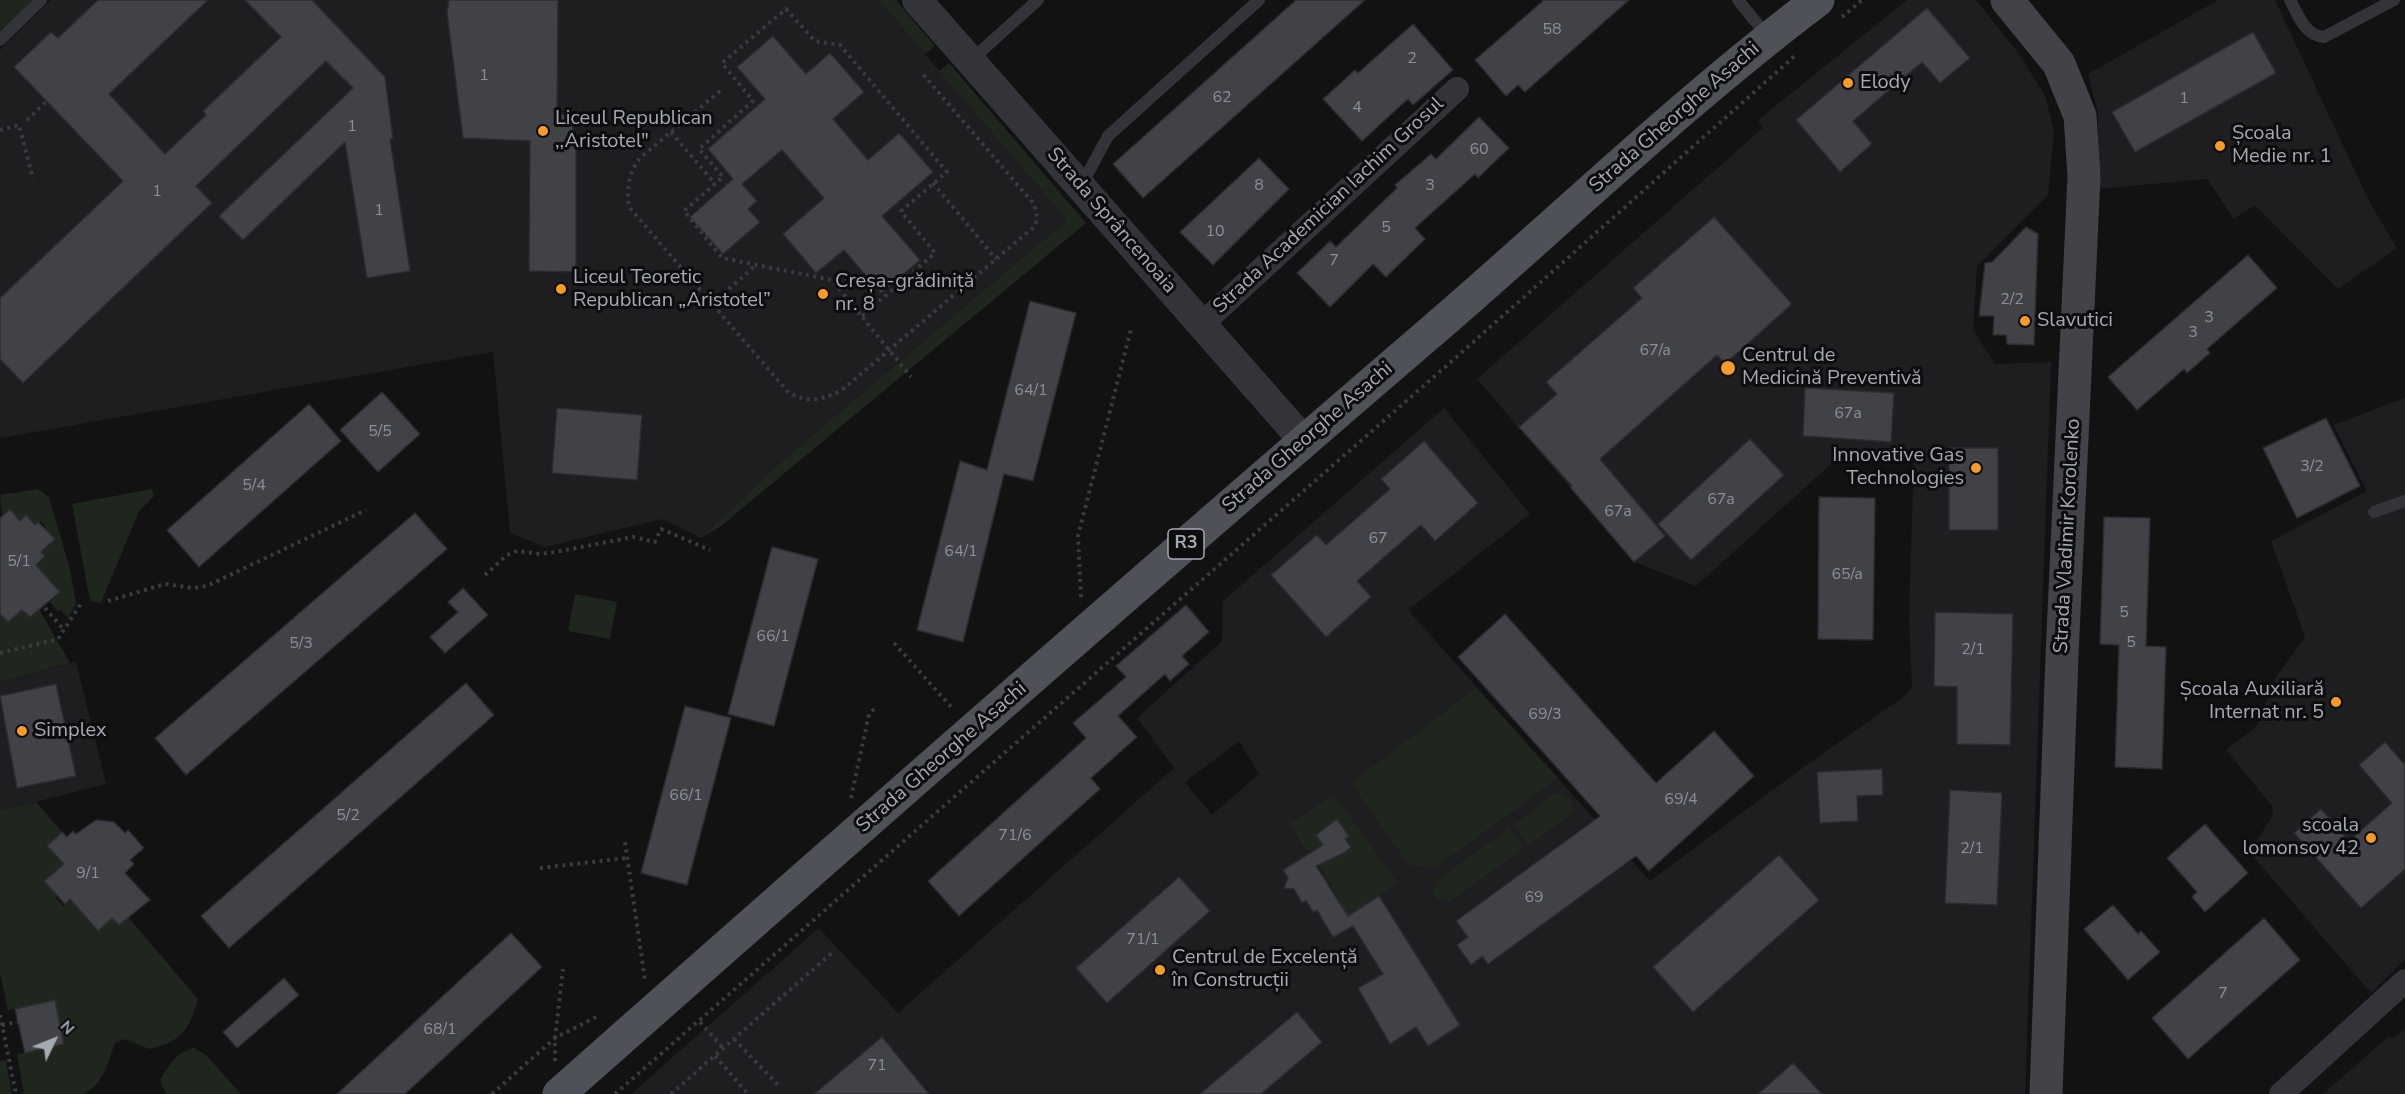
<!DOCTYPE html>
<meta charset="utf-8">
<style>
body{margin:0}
#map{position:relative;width:2405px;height:1094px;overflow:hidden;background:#121213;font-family:"Nunito Sans",sans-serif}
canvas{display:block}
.north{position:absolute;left:24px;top:1010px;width:60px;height:60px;-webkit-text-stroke:4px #0d0d0e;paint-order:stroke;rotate:47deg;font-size:16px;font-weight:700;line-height:24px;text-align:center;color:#a3aab4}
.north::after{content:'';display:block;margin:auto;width:21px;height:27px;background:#a3aab4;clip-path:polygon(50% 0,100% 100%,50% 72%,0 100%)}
</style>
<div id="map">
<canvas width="2405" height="1094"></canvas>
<div class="north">N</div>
</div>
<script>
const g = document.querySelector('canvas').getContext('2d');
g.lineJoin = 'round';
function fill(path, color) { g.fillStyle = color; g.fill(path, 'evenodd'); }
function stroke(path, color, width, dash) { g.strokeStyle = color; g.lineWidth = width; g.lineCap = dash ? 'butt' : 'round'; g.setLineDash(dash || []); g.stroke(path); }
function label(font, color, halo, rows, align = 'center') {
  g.font = font + ' "Nunito Sans",sans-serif'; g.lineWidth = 6; g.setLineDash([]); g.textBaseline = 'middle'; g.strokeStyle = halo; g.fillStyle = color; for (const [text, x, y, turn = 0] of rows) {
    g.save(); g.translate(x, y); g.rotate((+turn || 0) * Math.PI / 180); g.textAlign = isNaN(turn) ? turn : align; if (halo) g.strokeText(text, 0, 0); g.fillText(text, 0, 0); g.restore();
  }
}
fill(new Path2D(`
 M51 0H879L1067 220 784 459 701 538 662 519 545 547 510 533 493 352 0 438V50Z
 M1907 0H1976L2016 50 2045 95 2054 131 2048 195 1977 266 1973 330 1995 364 2051 362 2025 1094H631L819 928 898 1013 1174 768 1137 718 1222 641 1223 601 1444 408 1530 514 1408 610 1650 881 1812 761 1902 698 1912 687 1909 617 1914 454 1841 455 1696 586 1634 562 1477 379 1763 128 1758 120ZM1239 741 1259 774 1212 815 1185 782Z
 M2218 0H2275L2370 203 2397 248 2338 289 2255 205 2234 219 2207 179 2098 189V113L2088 74Z
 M2405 398V959L2371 993 2249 852 2272 817 2273 807 2226 750 2256 727 2276 677 2305 637 2271 541 2367 491 2333 425Z
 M76 662 106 784 0 811V682Z
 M2405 1029V1094H2323L2388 1037 2392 1038Z`), '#1e1e20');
fill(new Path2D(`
 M0 0H33L0 31Z
 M879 0H896L935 46 925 54Z
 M949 63 1086 223 721 526 701 538 784 459 1067 220 939 71Z
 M38 489 49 497 70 569 76 604 68 618 60 609 58 612 50 602 57 595V588L42 572 33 567 44 557 41 552 46 527 40 521 35 525 26 516 20 521 13 512H7L2 516 0 495Z
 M152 489 154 496 139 511 101 603 90 601 72 504Z
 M575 594 617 602 610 639 568 631Z
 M39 609 70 663 0 682V614L5 620 11 619 22 610 30 617Z
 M1476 688 1558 778 1439 865 1431 868 1409 865 1351 783Z
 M1562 793 1570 799 1575 810 1573 813 1528 845 1514 825 1554 794Z
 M1334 794 1398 883 1347 917 1336 902 1339 898 1311 849 1307 852 1290 824Z
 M36 802 62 832 50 848 67 864C59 869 48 873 46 883L57 896 56 898 63 906 75 895 90 912 85 917 95 928 101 927 112 918 119 925 128 917 198 999C189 1030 182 1042 149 1049L125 1039 115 1043C108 1062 103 1086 83 1094H24L17 1054 64 1044 54 1001 8 1010 0 973V811Z
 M1509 828 1524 848 1449 902 1438 899 1433 892 1436 881Z
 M194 1048 206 1055 241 1094H166L160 1080C169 1065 176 1052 194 1048Z
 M6 1060 12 1094H0V1061Z`), '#1e261e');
const building = new Path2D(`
 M98 0H208L109 94 165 154 206 115 203 111 281 37 245 0H312L385 77 393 139H390L410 271 367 278 345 142 243 240 219 216 353 88 326 61 196 186 212 203 23 383 0 359V298L123 181 14 67 51 32 58 38Z
 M449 0H558L557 110 570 120 576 136V272L529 271 530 141 463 138 447 13Z
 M1296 0H1365L1143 198 1113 164Z
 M1544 0H1629L1525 92 1518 85 1506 96 1475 60Z
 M1927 8 1970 58 1940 83 1922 62 1853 121 1872 144 1840 172 1796 120Z
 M1413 24 1453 70 1413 105 1408 99 1362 141 1323 99 1355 70 1358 73Z
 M2253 32 2276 73 2135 152 2112 112Z
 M773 36 806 74 830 53 864 92 833 119 868 160 899 133 933 172 882 216 920 260 881 293 844 250 816 273 783 234 824 198 782 150 742 184 757 201 748 209 760 222 723 254 690 217 733 179 708 149 765 99 737 67Z
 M1479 117 1509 148 1478 178 1475 174 1415 228 1425 239 1386 277 1373 264 1330 307 1297 273 1330 241 1336 247 1397 188 1395 185 1431 154 1436 159Z
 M1259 158 1289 189 1213 265 1180 232Z
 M1714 217 1792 304 1725 364 1717 355 1600 459 1665 536 1634 562 1570 487 1572 486 1519 427 1557 394 1546 382 1642 298 1633 288Z
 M2026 227 2038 234 2034 345 2007 344 2006 335H1993L1994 316H1979L1985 263 1992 262Z
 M2248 255 2277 288 2207 349 2210 353 2187 373 2184 369 2137 410 2108 377Z
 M1030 301 1076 313 1033 481 1004 474 963 642 917 630 960 461 987 470Z
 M1805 388 1894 393 1891 442 1803 436Z
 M382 392 420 434 378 472 340 430Z
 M309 404 341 441 199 567 167 530Z
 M557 408 642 415 637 480 552 473Z
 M2326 418 2360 486 2297 518 2263 448Z
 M1750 439 1784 475 1691 560 1658 524Z
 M1424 441 1478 503 1435 541 1421 525 1357 581 1371 597 1326 637 1271 575 1317 535 1326 545 1390 489 1381 479Z
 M1949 448H1998V530H1949Z
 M1819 497 1875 498 1873 640 1818 639Z
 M10 509 20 521 26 515 35 525 38 522 55 539 41 552 45 556 36 565 60 592 30 617 22 610 8 622 0 614V518Z
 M415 513 447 549 186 775 155 738Z
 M2104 517 2150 518 2146 646 2166 647 2162 769 2115 767 2119 645 2100 644Z
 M772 547 818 559 774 726 728 714Z
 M463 588 488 615 445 653 430 637 458 612 448 602Z
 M1186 605 1209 632 1182 656 1189 664 1170 681 1165 674 1118 716 1137 737 1091 778 1100 789 959 916 928 881 1086 738 1073 723 1126 677 1116 666Z
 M1935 612 2013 614 2010 745 1957 744V687L1934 686Z
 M1505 614 1656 783 1714 731 1754 776 1649 871 1636 856 1488 964 1482 956 1471 965 1457 945 1468 937 1456 921 1600 816 1458 657Z
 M466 683 494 715 229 948 201 916Z
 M56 684 76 776 17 788 0 696Z
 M685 706 731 718 687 885 641 873Z
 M2385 742 2405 765V869L2361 908 2294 833 2321 809 2349 841 2392 803 2359 765Z
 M1882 769 1883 795 1857 796 1858 821 1820 823 1817 772Z
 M1950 790 2002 793 1997 905 1945 903Z
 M1337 819 1349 836 1345 839 1351 847 1344 853 1316 866 1348 916 1379 896 1460 1025 1428 1046 1416 1027 1390 1044 1358 988 1383 974 1353 926 1333 937 1317 910 1313 912 1306 901 1302 903 1294 889 1284 888 1288 878 1283 870 1323 845 1316 835Z
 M96 820 114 822 125 833 128 830 144 848 130 860 134 864 125 873 150 900 119 925 112 918 98 931 70 899 65 904 44 881 64 864 47 846 62 832 67 837 73 831 76 834Z
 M2205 824 2248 873 2205 912 2192 897 2197 892 2167 858Z
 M1779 855 1819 900 1693 1012 1653 967Z
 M1179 877 1210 911 1107 1003 1076 968Z
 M2113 905 2138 934 2141 931 2160 952 2128 980 2084 929Z
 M2264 918 2300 960 2188 1059 2152 1018Z
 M511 933 542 967 405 1094H337Z
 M284 978 299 995 237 1048 223 1032Z
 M55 1000 64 1044 25 1053 15 1009Z
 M1297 1012 1322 1042 1261 1094H1200Z
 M882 1037 929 1094H814Z
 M1793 1063 1822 1094H1758Z`);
fill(building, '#414247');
stroke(building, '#2c2c30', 1.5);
stroke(new Path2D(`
 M1842 17 1862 0
 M720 91 640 158C628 174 627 188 629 207L787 391C807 404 820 400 841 391L1035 226 1037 217 1034 204 922 73
 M27 120 47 101
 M0 130 19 125 33 179
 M671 132 715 184
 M933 183 996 259
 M712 304 756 265
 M862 316 935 253 901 211 947 172 840 45 815 41 786 9 722 63 753 101 699 149 723 177 684 211 722 258 832 280 911 377
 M485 575 507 555 517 551 540 554 555 552 633 537 655 542 661 529 710 550
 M1081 597 1078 536 1131 329
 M108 601 165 584 193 588 207 586 366 510
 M45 608 64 630
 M894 643 953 709
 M0 653 58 639 82 602
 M851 798 869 714 876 707
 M625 842 645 980
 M540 868 627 858
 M0 1015 16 1094
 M700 1022 723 1048
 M2 1025 18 1022
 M734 1039 778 1085
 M715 1056 748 1094
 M555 1061V1038L563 969
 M492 1094 555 1038 598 1016
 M615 1094 1452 361 1797 54
 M671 1094 833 952`), '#393b40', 4, [3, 4.5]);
stroke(new Path2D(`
 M1738 0 1768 37
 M2290 0C2299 16 2304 35 2324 37L2394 0
 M0 40 41 0
 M970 61 1038 0
 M1081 186 1108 136 1259 0
 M2374 512 2405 501`), '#333439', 12);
stroke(new Path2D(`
 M1202 324 1457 89
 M2281 1094 2405 981`), '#333439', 24);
stroke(new Path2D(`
 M917 0 1304 441`), '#333439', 30);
stroke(new Path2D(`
 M2007 0 2059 64 2080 116 2084 176 2062 656 2046 1094`), '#414349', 33);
stroke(new Path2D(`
 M559 1094C846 840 1133 588 1424 338 1555 226 1680 104 1818 0`), '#4f5158', 33);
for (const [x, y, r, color] of [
 [1848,83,6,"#f69b27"],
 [543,131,6,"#f69b27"],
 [2220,146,6,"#f69b27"],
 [561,289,6,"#f69b27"],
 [823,294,6,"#f69b27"],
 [2025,321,6,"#f69b27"],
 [1728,368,8,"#f69b27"],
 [1976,468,6,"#f69b27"],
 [2336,702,6,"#f69b27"],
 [22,731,6,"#f69b27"],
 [2371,838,6,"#f69b27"],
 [1160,970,6,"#f69b27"]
]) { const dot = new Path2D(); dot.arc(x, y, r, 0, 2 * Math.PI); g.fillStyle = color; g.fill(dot); stroke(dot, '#0d0d0e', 2); }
label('16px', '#8a9099', null, [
 ["58",1552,30],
 ["2",1412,59],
 ["1",484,76],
 ["62",1222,98],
 ["1",2184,99],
 ["4",1357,108],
 ["1",352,127],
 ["60",1479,150],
 ["8",1259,186],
 ["3",1430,186],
 ["1",157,192],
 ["1",379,211],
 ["5",1386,228],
 ["10",1215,232],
 ["7",1334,261],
 ["2/2",2012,300],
 ["3",2209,318],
 ["3",2193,333],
 ["67/a",1655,351],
 ["64/1",1031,391],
 ["67a",1848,414],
 ["5/5",380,432],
 ["3/2",2312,467],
 ["5/4",254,486],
 ["67a",1721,500],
 ["67a",1618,512],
 ["67",1378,539],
 ["64/1",961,552],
 ["5/1",19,562],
 ["65/a",1847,575],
 ["5",2124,613],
 ["66/1",773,637],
 ["5",2131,643],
 ["5/3",301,644],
 ["2/1",1973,650],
 ["69/3",1545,715],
 ["66/1",686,796],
 ["69/4",1681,800],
 ["5/2",348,816],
 ["71/6",1015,836],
 ["2/1",1972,849],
 ["9/1",88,874],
 ["69",1534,898],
 ["71/1",1143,940],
 ["7",2223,994],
 ["68/1",440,1030],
 ["71",877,1066]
]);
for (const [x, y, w] of [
 [1186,544,36]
]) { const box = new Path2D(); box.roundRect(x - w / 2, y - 15, w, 30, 4.5); g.fillStyle = '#0d0d0e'; g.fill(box); stroke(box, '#a3aab4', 1.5); }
label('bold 18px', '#a3aab4', null, [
 ["R3",1186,544]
]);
label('20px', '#a3aab4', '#0d0d0e', [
 ["Elody",1860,83],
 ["Liceul Republican",555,119],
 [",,Aristotel\"",555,142],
 ["Școala",2232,134],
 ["Medie nr. 1",2232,157],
 ["Liceul Teoretic",573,278],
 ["Republican „Aristotel”",573,301],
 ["Creșa-grădiniță",835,282],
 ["nr. 8",835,305],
 ["Slavutici",2037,321],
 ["Centrul de",1742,356],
 ["Medicină Preventivă",1742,379],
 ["Innovative Gas",1964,456,"right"],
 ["Technologies",1964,479,"right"],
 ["Școala Auxiliară",2324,690,"right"],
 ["Internat nr. 5",2324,713,"right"],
 ["Simplex",34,731],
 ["scoala",2359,826,"right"],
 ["lomonsov 42",2359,849,"right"],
 ["Centrul de Excelență",1172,958],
 ["în Construcții",1172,981]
], 'left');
label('20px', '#a3aab4', '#0d0d0e', [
 ["Strada Gheorghe Asachi",1675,118,-41],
 ["Strada Academician Iachim Grosul",1329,206,-43],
 ["Strada Sprâncenoaia",1111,221,49],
 ["Strada Gheorghe Asachi",1308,438,-41],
 ["Strada Vladimir Korolenko",2068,536,-87],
 ["Strada Gheorghe Asachi",942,758,-41]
]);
</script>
